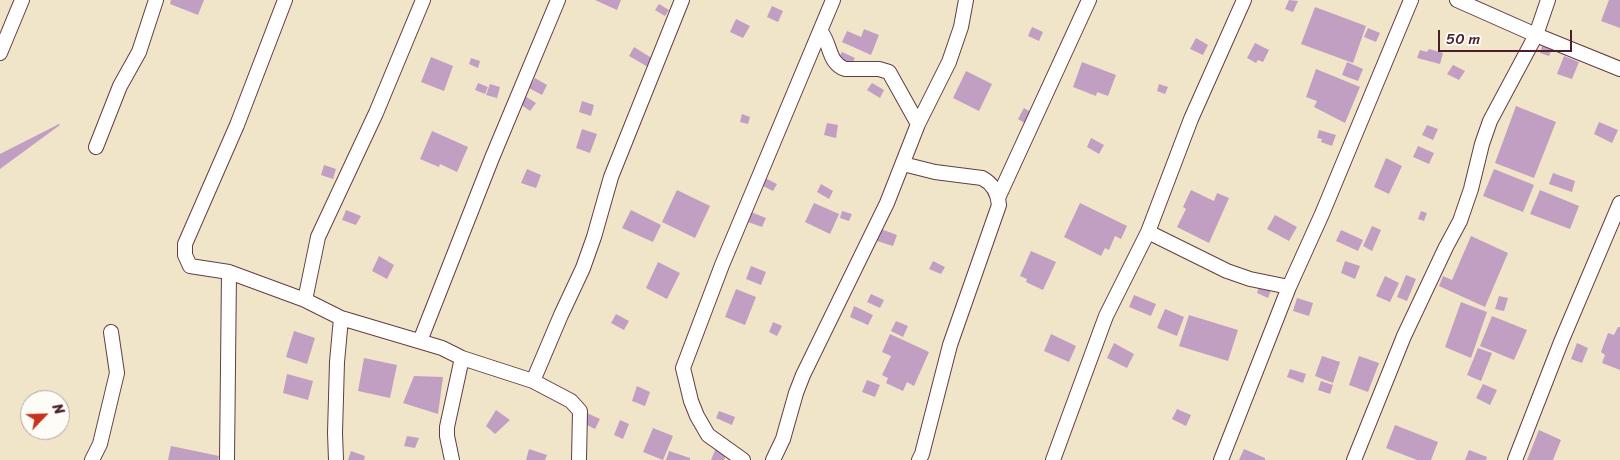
<!DOCTYPE html>
<style>
body{margin:0}
#map{position:relative;width:1620px;height:460px;overflow:hidden;background:#f0e5c9;font-family:Sriracha,sans-serif}
canvas{display:block}
.north{position:absolute;left:20px;top:390px;width:50px;height:50px;box-sizing:border-box;background:#fdfcf7;border:1px solid #b5a4a5;border-radius:50%;rotate:66deg;font-size:14px;font-weight:700;line-height:20px;text-align:center;color:#4a1f2b}
.north::after{content:'';display:block;margin:auto;width:18px;height:22px;background:#c8321e;clip-path:polygon(50% 0,100% 100%,50% 72%,0 100%)}
.scale{position:absolute;left:1438px;top:30px;width:134px;height:22px;box-sizing:border-box;border:2px solid #4a1f2b;border-top:0;padding-left:6px;font-size:15px;line-height:18px;white-space:nowrap;color:#4a1f2b;-webkit-text-stroke:4px #fdfcf7;paint-order:stroke}
</style>
<div id="map">
<canvas width="1620" height="460"></canvas>
<div class="north">N</div>
<div class="scale">50 m</div>
</div>
<script>
const g = document.querySelector('canvas').getContext('2d');
g.lineJoin = 'round';
function fill(path, color) { g.fillStyle = color; g.fill(path, 'evenodd'); }
function stroke(path, color, width, dash) { g.strokeStyle = color; g.lineWidth = width; g.lineCap = dash ? 'butt' : 'round'; g.setLineDash(dash || []); g.stroke(path); }
fill(new Path2D(`
 M171 0H204L198 15 170 4Z
 M595 0H621L617 10Z
 M1289 0 1298 1 1293 12 1285 9Z
 M1609 0H1620V28L1601 21Z
 M659 4 669 10 665 16 655 10Z
 M772 6 783 11 778 22 767 17Z
 M1315 7 1366 26 1353 63 1301 44Z
 M736 19 750 26 743 38 730 32Z
 M1032 27 1043 32 1039 41 1028 36Z
 M1368 28 1380 33 1376 42 1364 37Z
 M864 29 879 35 871 55 842 42 847 31 861 37Z
 M1196 38 1208 45 1203 55 1190 49Z
 M1255 43 1269 50 1263 62 1258 60 1256 63 1247 58Z
 M1543 43 1553 47 1549 56 1540 53Z
 M634 47 653 59 648 67 629 56Z
 M1429 49 1443 53 1440 64 1417 58 1420 50 1427 52Z
 M842 52 855 58 851 65 838 59Z
 M1564 56 1579 62 1572 79 1557 74Z
 M431 57 453 66 444 91 421 82Z
 M471 58 480 61 478 68 469 64Z
 M1082 62 1116 75 1108 96 1097 92 1096 96 1073 87Z
 M1347 62 1363 69 1358 81 1342 75Z
 M1453 65 1465 71 1459 80 1447 74Z
 M1316 69 1360 87 1345 123 1314 107 1317 101 1306 97Z
 M966 71 992 84 979 111 953 98Z
 M535 78 547 85 542 95 529 88Z
 M478 83 488 87 485 94 475 90Z
 M872 83 884 90 880 98 867 90Z
 M490 84 500 87 497 98 486 95Z
 M1159 84 1168 87 1165 94 1157 91Z
 M525 96 536 103 530 111 520 104Z
 M582 101 594 105 591 116 579 112Z
 M1516 106 1556 122 1534 178 1495 163Z
 M1024 108 1034 114 1028 125 1018 119Z
 M742 114 750 117 748 124 740 122Z
 M1599 122 1618 130 1612 143 1594 134Z
 M827 123 838 125 836 138 824 135Z
 M59 124 60 125 0 169V154Z
 M1427 125 1438 129 1433 140 1422 135Z
 M582 129 597 134 590 153 576 148Z
 M1319 130 1336 135 1332 146 1321 142 1322 139 1317 138Z
 M432 131 468 147 457 172 440 164 439 167 420 159Z
 M1091 138 1104 145 1099 154 1087 147Z
 M1418 146 1434 153 1429 164 1413 157Z
 M1386 158 1402 166 1389 194 1374 187Z
 M324 165 336 169 333 179 321 175Z
 M527 169 541 175 536 188 521 183Z
 M1494 169 1534 185 1523 212 1483 196Z
 M1553 173 1575 181 1572 192 1549 184Z
 M763 177 777 184 773 191 759 184Z
 M821 184 833 191 829 199 817 192Z
 M677 190 710 206 695 238 662 222Z
 M1191 190 1214 201 1217 193 1229 198 1209 243 1177 227 1186 209 1183 207Z
 M1540 190 1579 206 1570 229 1530 214Z
 M814 203 839 214 830 234 805 222Z
 M1080 203 1127 226 1121 239 1115 236 1109 250 1105 248 1101 256 1064 237Z
 M346 210 361 216 356 225 342 220Z
 M631 210 661 225 653 242 622 228Z
 M842 211 852 214 849 221 840 218Z
 M1421 211 1427 213 1424 221 1418 219Z
 M751 212 766 218 762 227 748 222Z
 M1275 215 1297 227 1289 241 1267 229Z
 M1372 226 1381 230 1372 251 1363 246Z
 M881 229 897 235 893 246 877 241Z
 M1341 230 1363 240 1358 251 1336 241Z
 M1471 236 1508 253 1485 307 1439 286 1443 276 1452 280Z
 M1031 251 1056 262 1043 290 1026 282 1027 279 1020 276Z
 M379 256 394 265 387 279 372 271Z
 M933 261 945 267 941 274 929 269Z
 M1345 261 1360 266 1355 279 1341 273Z
 M658 262 680 273 667 299 646 288Z
 M751 266 766 272 761 285 746 279Z
 M1406 275 1416 279 1407 301 1397 297Z
 M1385 276 1399 283 1390 302 1376 296Z
 M1260 284 1272 288 1268 298 1257 293Z
 M736 289 756 297 745 325 725 317Z
 M871 294 884 300 880 308 867 302Z
 M1134 295 1156 304 1151 316 1129 307Z
 M1499 296 1508 298 1504 311 1495 309Z
 M1297 298 1313 303 1309 316 1293 311Z
 M1461 302 1487 312 1471 358 1445 347Z
 M854 306 873 315 868 325 850 317Z
 M1165 309 1184 317 1177 336 1157 328Z
 M616 314 629 321 624 330 611 323Z
 M1189 315 1238 330 1228 361 1179 346Z
 M1492 316 1527 330 1514 360 1480 346Z
 M896 321 908 326 903 337 891 331Z
 M773 322 782 326 777 336 769 332Z
 M1618 327H1620V370L1602 363 1605 355 1601 352 1608 333 1614 335Z
 M294 331 315 338 307 364 286 357Z
 M890 334 929 352 914 386 907 382 903 391 886 383 888 378 882 375 891 356 882 352Z
 M1051 334 1076 346 1069 362 1044 351Z
 M1114 343 1134 354 1127 368 1107 358Z
 M1577 343 1588 348 1582 363 1571 359Z
 M1478 348 1492 353 1481 381 1467 375Z
 M1322 356 1340 362 1333 383 1315 376Z
 M1359 356 1379 363 1368 392 1349 385Z
 M364 358 397 365 390 398 358 391Z
 M1290 369 1306 374 1303 383 1287 377Z
 M287 374 313 381 308 400 283 393Z
 M414 376 443 377 438 414 403 403Z
 M867 380 880 385 875 397 862 392Z
 M1321 381 1333 385 1330 394 1318 390Z
 M1483 384 1497 390 1490 405 1476 398Z
 M637 386 650 392 645 406 632 401Z
 M1177 409 1191 415 1186 426 1172 419Z
 M496 410 510 420 495 434 486 426Z
 M719 411 735 417 732 425 716 418Z
 M587 413 600 419 595 429 583 423Z
 M620 420 629 424 623 439 614 435Z
 M1395 425 1438 442 1431 460H1417L1386 448Z
 M653 428 673 436 663 460 643 452Z
 M1539 430 1561 440 1553 460H1527Z
 M407 436 419 438 415 448 404 446Z
 M171 446 219 456 218 460H168Z
 M716 448 727 453 724 460H711Z
 M529 449 547 455 545 460H526Z
 M1244 449 1265 458V460H1239Z
 M1469 450 1487 457 1486 460H1465Z
 M351 451 365 456 364 460H348Z
 M669 451 690 458V460H666Z`), '#c19fc3');
const minor = new Path2D(`
 M285 0 237 125 185 244V255L190 266 229 272 305 300 341 318 442 348 462 358 533 381 571 401 580 411 579 460
 M1457 0 1536 35 1620 69
 M821 32C831 44 828 63 845 69H879L889 72 918 124
 M0 53 22 0
 M96 147 120 86 139 52 156 0
 M903 164 935 172 982 178C992 183 998 193 999 205L950 345 922 454 919 460
 M998 198 1089 0
 M1148 232 1227 271 1250 279 1289 287
 M305 300 318 237 376 113 423 0
 M420 341 492 158 558 0
 M533 381 561 315 583 268 594 237 611 177 682 0
 M92 460 100 444 117 373 111 332
 M227 460 229 272
 M336 460 335 433 337 362 341 318
 M452 460 447 436V427L462 358
 M743 460 708 435 697 416 691 401 683 368 722 265 833 0
 M773 460 783 439 796 393 803 375 887 203 918 124 949 62 961 27 966 0
 M1053 460 1106 316 1148 232 1191 119 1244 0
 M1221 460 1289 287 1322 214 1411 0
 M1354 460 1404 336 1446 247 1460 221 1471 189 1482 144 1490 121 1536 35 1548 0
 M1515 460 1561 342 1620 203`);
stroke(minor, '#633d43', 16);
stroke(minor, '#fff', 14);
</script>
